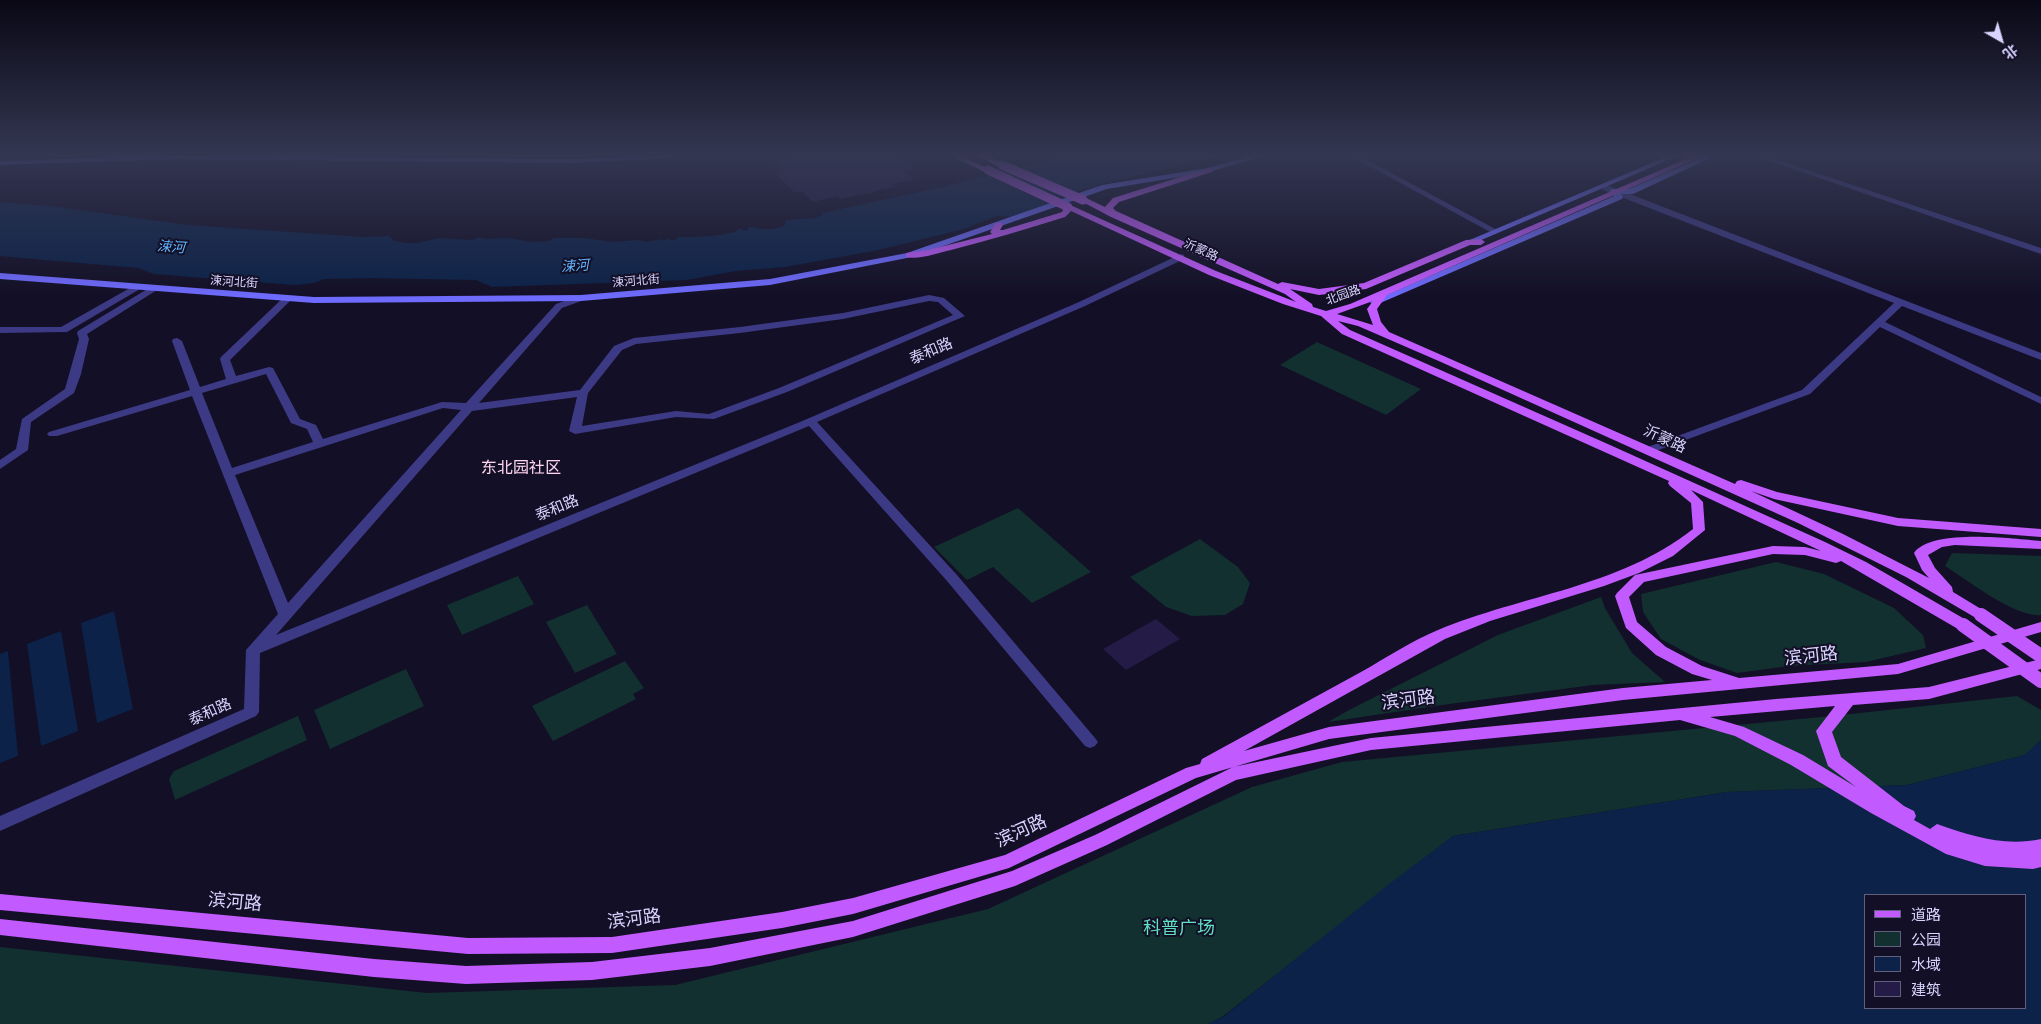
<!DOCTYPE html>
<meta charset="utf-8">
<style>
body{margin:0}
#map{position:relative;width:2041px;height:1024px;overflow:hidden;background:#130f26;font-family:"Golos Text","Noto Sans SC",sans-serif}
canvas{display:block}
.legend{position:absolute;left:1864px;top:894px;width:162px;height:115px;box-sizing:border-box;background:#130f26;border:1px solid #625e7d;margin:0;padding:6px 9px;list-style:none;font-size:15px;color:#d9d4ff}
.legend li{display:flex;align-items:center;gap:10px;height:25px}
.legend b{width:25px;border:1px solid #625e7d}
.north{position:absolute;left:1976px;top:15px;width:50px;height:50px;-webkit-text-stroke:4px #130f26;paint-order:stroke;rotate:142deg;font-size:14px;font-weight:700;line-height:20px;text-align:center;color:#d9d4ff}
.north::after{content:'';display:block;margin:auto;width:18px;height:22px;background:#d9d4ff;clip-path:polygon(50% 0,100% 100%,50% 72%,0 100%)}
</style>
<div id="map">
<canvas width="2041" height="1024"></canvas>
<ul class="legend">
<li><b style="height:6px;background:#c25bff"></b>道路</li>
<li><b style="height:14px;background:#12302f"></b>公园</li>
<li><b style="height:14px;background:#0c2248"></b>水域</li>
<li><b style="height:14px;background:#241b47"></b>建筑</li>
</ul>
<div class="north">北</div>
</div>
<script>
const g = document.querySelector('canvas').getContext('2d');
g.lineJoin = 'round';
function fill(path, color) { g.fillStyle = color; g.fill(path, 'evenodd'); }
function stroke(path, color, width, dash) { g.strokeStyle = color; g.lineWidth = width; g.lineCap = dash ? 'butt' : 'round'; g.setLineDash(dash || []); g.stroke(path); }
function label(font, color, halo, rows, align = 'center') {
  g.font = font + ' "Golos Text","Noto Sans SC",sans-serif'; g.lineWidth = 4; g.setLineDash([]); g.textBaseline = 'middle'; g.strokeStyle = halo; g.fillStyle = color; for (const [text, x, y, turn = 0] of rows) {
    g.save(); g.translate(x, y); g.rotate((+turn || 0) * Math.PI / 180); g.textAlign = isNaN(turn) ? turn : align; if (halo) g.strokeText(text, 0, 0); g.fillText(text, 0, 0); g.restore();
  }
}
fill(new Path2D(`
 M1317 342 1421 389 1386 415 1280 365Z
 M1018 508 1091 572 1032 603 993 567 967 580 934 547Z
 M1200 539 1238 567 1250 583 1243 604 1225 615 1192 616 1166 607 1130 577Z
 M1952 553 2041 556V615C2016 618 1967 580 1945 566Z
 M1776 562 1824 574 1894 608 1923 635 1926 648 1866 662 1789 666 1737 673 1700 660 1661 639 1643 612 1641 594Z
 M518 576 534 604 462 635 447 605Z
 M1601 597 1605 608 1632 653 1665 682 1593 685 1442 705 1328 722 1349 710 1498 635Z
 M587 605 617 654 575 673 546 622Z
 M625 661 644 688 633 694 636 699 553 741 532 706Z
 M406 669 424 706 330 749 314 710Z
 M2017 696 2041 710V740L2025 755 1907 785 1727 792 1453 836 1222 1017 1208 1024H0V947L427 993 675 985 988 909 1252 787 1342 762 1832 716Z
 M298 716 307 740 175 800 169 779 174 771Z`), '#12302f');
fill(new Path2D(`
 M1068 156H1218L1086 188 1016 217 996 216 964 229 878 250 785 267 735 271 687 280 492 287 476 280 370 278 324 279 314 283 294 285 154 274 138 268 0 256V202L50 206 188 225 364 237 389 236 395 241 407 243H417L440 238 472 240 479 237 486 239 509 238 531 242 549 241 554 238H584L613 242 638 240 646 242 662 239V241L670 238V240H676L677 237C694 237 730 237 741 228L744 231 748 230V227C761 228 770 232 784 226L786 220 816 218 822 215V213L942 187Z
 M114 611 133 709 97 723 81 623Z
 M61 631 78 731 41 746 27 644Z
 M8 651 18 756 0 763V654Z
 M2041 740V1024H1208L1223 1017 1389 884 1453 836 1727 792 1907 785 2025 755ZM1865 895H2025V1008H1865Z`), '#0c2248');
fill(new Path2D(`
 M803 156H896L913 170 906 172 914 179 892 184 895 187 841 199 838 196 813 202 802 191 795 193 775 173 783 171 774 162Z
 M1156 619 1180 639 1126 670 1103 649Z`), '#241b47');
fill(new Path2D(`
 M1351 156H1360L1499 231 1495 234 1492 233Z
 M1755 156H1766L2041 248V254Z
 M1603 186H1609L2041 353V360L1902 306 1885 322 2041 397V404L1880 327 1810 394 1653 452H1645L1643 450 1645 448 1802 390 1894 303 1603 190Z
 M1181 254 1184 255V259L1085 306 817 422 957 575 1095 738 1098 742 1095 746 1090 748 1085 746 947 581 809 426 260 653 259 712 256 716 0 831V816L244 709 246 650 278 614 192 396 57 436H49L47 434 49 432 190 390 172 341 173 339 177 338 182 341 200 387 226 379 220 359 221 357 285 296H291V300L230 360 236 376 269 367 273 368 300 419 316 425 323 439 442 402 466 403 556 304 581 295 586 298 584 300 562 308 479 403 580 390 614 346 634 338 740 327 843 313 929 295 944 298 965 316 787 392 714 419 676 417 575 434 569 431 577 397 472 411 276 635 800 422 1079 302ZM929 301 938 302 953 315 779 388 709 414 676 411 582 426 588 393 622 350 636 344 740 333 843 319ZM266 374 291 423 307 429 313 442 232 468 202 393ZM443 408 461 410 288 603 235 475Z
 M137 284 142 287 140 289 67 332 0 333V327H61Z
 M154 285 159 288 157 290 87 334 89 339 81 374 74 393 31 422 28 450 0 469V460L16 449 22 419 65 389 79 339 77 333 78 331Z`), '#3d3a85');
fill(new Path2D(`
 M148 156 573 159 672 156 668 158 573 163 178 159 0 165V161Z
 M1251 156H1262L1209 172 1107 189 912 257 770 285 581 301 314 303 0 279V273L314 297 581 295 770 279 907 253 1102 185 1208 168Z
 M1668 156H1678L1472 244H1466L1465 242Z
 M1705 156H1715L1633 194H1621L1623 197 1622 199 1378 304H1372L1370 302 1614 196 1610 191 1611 189H1629Z`), '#6f6bff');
fill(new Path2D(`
 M951 156H961L992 170 985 172Z
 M978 156H988L1006 165 999 167Z
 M1693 156H1703L1387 295 1377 309 1381 322 1389 332 1735 484 1737 481 1741 480 1777 492 1898 518 2041 529V537L1898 526 1774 499 1751 491 1843 534 1929 578 1922 570 1914 553C1932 528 2013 539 2041 541V549L1955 545 1942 547 1928 555 1935 568 1952 587 1953 592 1986 612 1988 615 1986 618H1976L1906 577 1798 523 1441 362 1358 326 1338 321 1350 330 1610 445 1825 542 1866 562 1968 621 1970 625 1968 629H1958L1841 561 1836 563 1805 555 1773 554 1644 582 1629 597 1637 622 1666 647 1702 666 1739 678 1898 664 2041 622V632L1898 674 1623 700 1329 739 1196 778 1009 868 853 914 782 928 612 953 468 954 0 910V894L468 938 612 937 782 912 853 898 1005 855 1186 768 1200 764 1202 759C1255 730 1308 701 1361 672 1386 658 1411 641 1438 630 1522 595 1620 587 1693 529L1691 503 1670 486 1668 483 1669 481 1342 334 1321 316 1283 304 1209 275 1071 211 1065 217C1027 229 990 240 951 250 937 253 920 260 906 257V253L928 250 992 234 990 232 996 223H1002L1003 225 1000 230H1003L1059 213 1062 212 1065 205 1068 204 1216 271 1296 302 1285 294 1111 217 1079 200 1086 198 1105 207 1113 198 1209 168H1212V172L1119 202 1113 208 1116 211 1278 284 1282 282 1319 289 1364 283 1466 240 1481 239 1485 242 1481 245H1470L1366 289 1319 295 1290 289 1312 304 1313 307 1326 311 1350 304ZM1373 301 1367 309 1373 325 1337 314ZM1691 490 1821 551 1805 547 1773 546 1635 575 1617 593 1615 596 1626 628 1656 655 1692 674 1712 680 1623 688 1329 727 1244 751 1445 639 1490 621 1604 586 1639 573 1673 556 1705 530 1703 502Z
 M2041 659V669L1929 699 1853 705 1832 732 1841 757 1904 806 1914 811 1916 816 1914 820 1930 829 1937 824C1972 836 2004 847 2041 839V867L2033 869 1985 866 1946 854 1871 813 1791 765 1735 736 1680 720 1371 750 1236 780 1107 845 1015 886 853 937 710 966 592 980 466 984 374 977 0 935V919L374 959 466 966 592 962 710 948 853 921 1012 871 1095 835 1233 767 1371 738 1776 699 1929 687ZM1835 706 1816 731 1828 766 1856 787 1803 755 1744 727 1710 717Z`), '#c25bff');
stroke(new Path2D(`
 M1002 165 1083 200
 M988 170 1068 207`), '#c25bff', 9);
stroke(new Path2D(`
 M1981 615 2041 656
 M1963 625 2041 681`), '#c25bff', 14);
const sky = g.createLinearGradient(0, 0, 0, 299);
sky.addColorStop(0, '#0a0815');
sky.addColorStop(0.52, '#333752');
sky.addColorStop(1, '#33375200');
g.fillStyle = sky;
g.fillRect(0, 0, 2041, 299);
label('12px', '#d9d4ff', '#130f26', [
 ["沂蒙路",1201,250,24],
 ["涑河北街",636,281,-5],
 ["涑河北街",234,282,4],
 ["北园路",1343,295,-20]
]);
label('italic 14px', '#62b6ff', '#130f26', [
 ["涑河",171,247,4],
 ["涑河",575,266,-4]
]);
label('15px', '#d9d4ff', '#130f26', [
 ["泰和路",931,351,-23],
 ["沂蒙路",1665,439,25],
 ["泰和路",557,508,-22],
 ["泰和路",210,712,-24]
]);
label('16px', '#ffd6f0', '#130f26', [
 ["东北园社区",521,468]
]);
label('18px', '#d9d4ff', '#130f26', [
 ["滨河路",1811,656,-6],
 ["滨河路",1408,700,-7],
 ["滨河路",1021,831,-24],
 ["滨河路",235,902,5],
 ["滨河路",634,919,-7]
]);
label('18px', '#5fe0c0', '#130f26', [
 ["科普广场",1179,928]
]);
</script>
